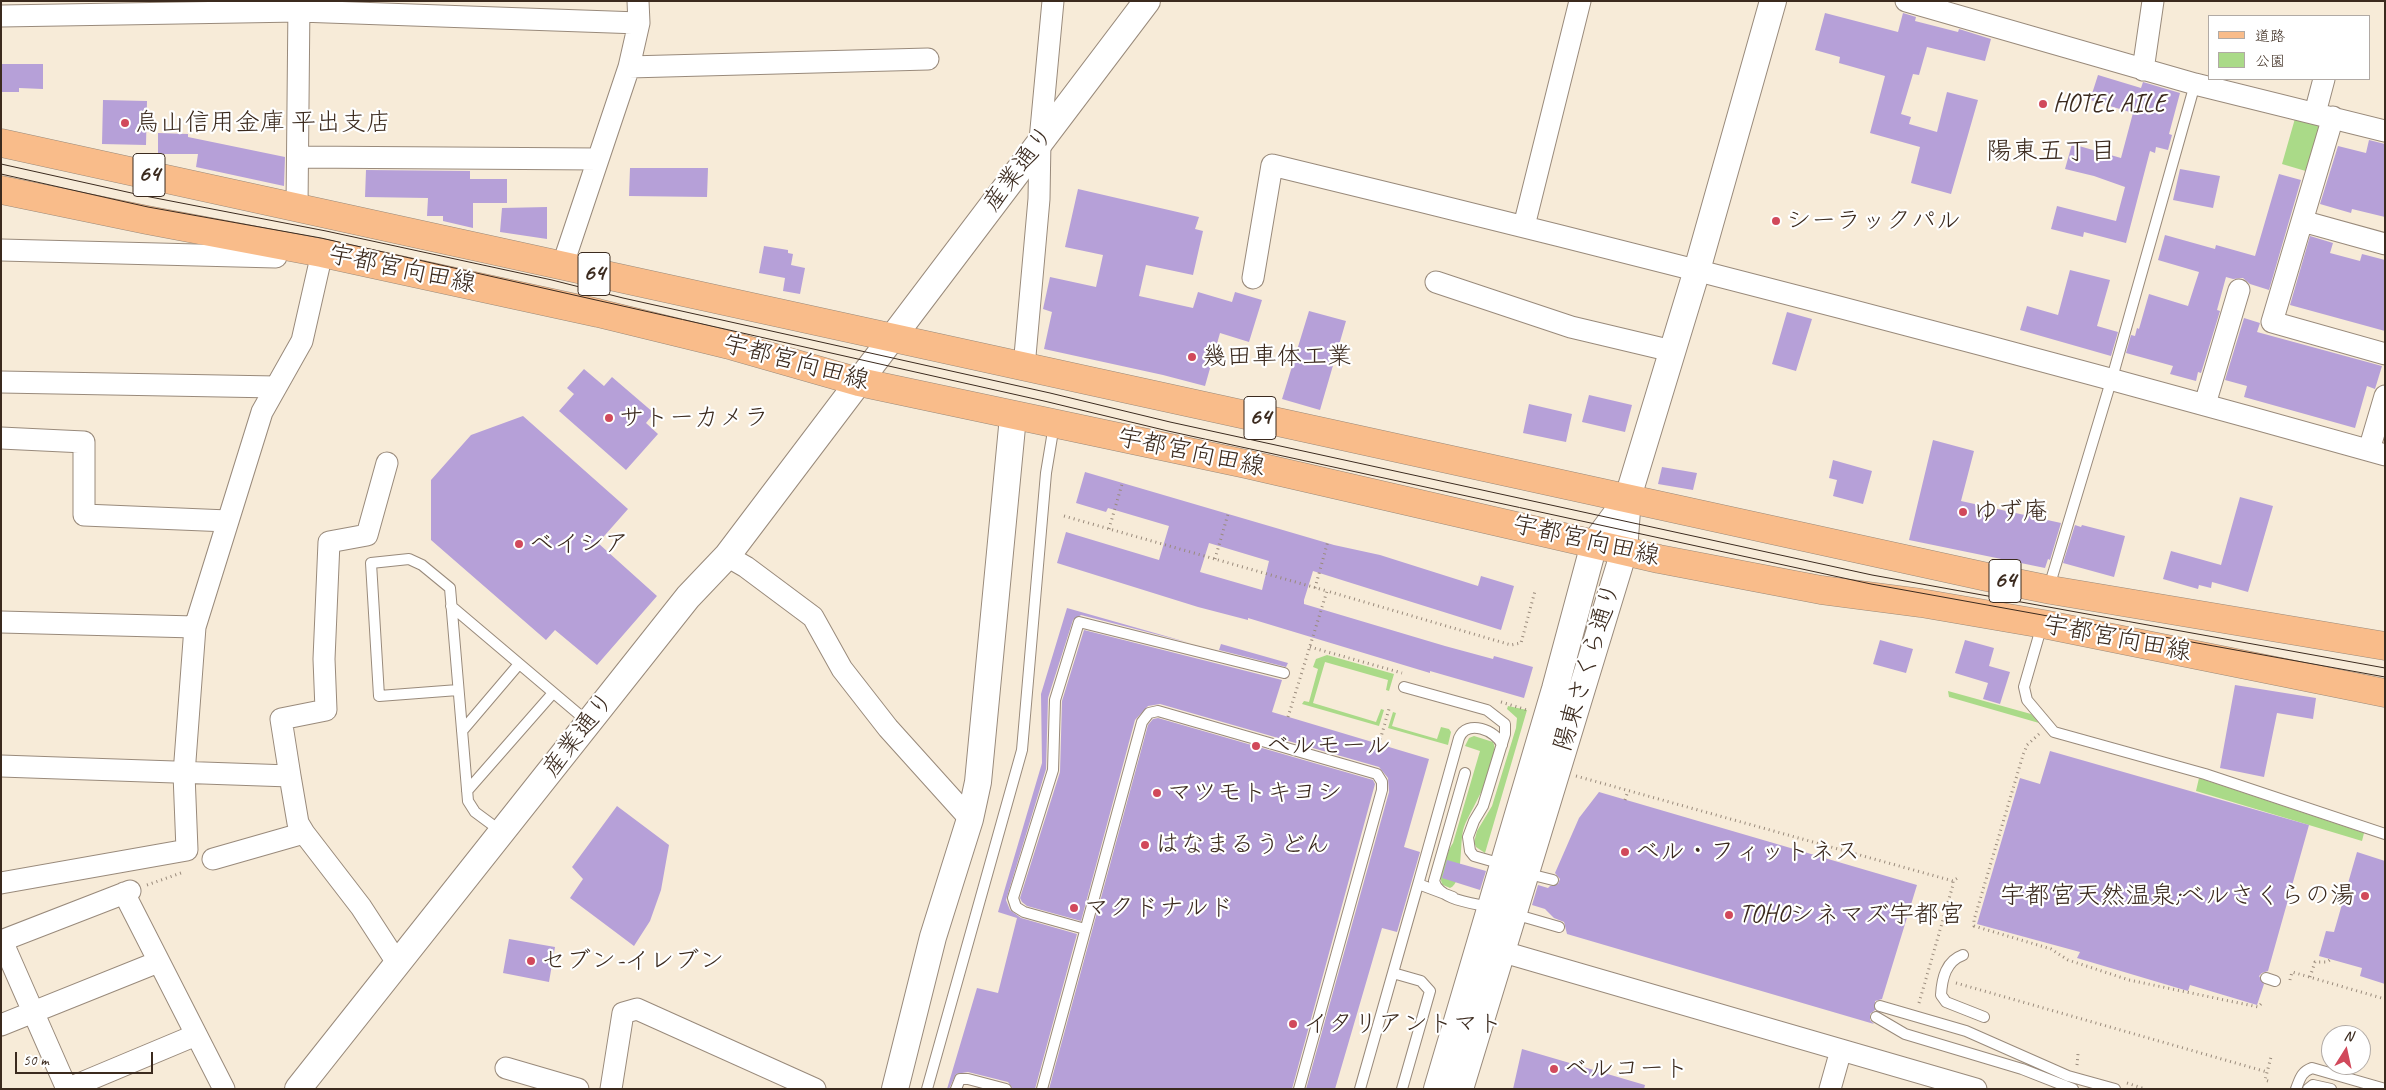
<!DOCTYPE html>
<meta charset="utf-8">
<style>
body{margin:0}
#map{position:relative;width:2386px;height:1090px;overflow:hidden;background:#f7ebd8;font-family:Caveat,"Klee One",sans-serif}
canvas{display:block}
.frame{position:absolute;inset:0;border:2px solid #3b2a1e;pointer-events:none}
.legend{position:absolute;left:2208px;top:15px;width:162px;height:65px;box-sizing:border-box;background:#fff;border:1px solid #b1aaa5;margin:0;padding:6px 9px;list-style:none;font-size:15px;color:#3b2a1e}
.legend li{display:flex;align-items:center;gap:10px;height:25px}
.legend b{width:25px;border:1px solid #b1aaa5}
.north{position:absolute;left:2321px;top:1025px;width:50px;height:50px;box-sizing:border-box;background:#fff;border:1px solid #b1aaa5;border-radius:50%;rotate:10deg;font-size:14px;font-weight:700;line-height:20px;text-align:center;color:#3b2a1e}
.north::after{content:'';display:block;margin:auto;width:18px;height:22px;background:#d1495b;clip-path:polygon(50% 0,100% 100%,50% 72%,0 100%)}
.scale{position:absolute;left:15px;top:1052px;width:138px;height:22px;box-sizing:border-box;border:2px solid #3b2a1e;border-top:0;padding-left:6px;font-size:15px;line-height:18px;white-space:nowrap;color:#3b2a1e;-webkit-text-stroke:4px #fff;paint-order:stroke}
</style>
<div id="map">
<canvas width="2386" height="1090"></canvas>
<div class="frame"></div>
<ul class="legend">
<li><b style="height:6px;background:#f9bc8a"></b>道路</li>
<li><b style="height:14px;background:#aada88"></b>公園</li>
</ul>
<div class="north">N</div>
<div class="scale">50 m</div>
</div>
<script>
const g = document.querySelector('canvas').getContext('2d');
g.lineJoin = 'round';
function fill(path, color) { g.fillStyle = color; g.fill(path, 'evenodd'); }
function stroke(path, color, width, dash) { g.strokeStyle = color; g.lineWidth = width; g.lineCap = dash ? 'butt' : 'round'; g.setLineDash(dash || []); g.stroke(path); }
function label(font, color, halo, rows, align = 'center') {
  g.font = font + ' Caveat,"Klee One",sans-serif'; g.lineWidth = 4.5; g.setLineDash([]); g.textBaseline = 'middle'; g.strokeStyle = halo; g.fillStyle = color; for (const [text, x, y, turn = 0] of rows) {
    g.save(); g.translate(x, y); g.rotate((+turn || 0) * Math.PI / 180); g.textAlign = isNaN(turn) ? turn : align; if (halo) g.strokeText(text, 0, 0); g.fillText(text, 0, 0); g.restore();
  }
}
fill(new Path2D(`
 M2296 115 2315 120 2320 131 2309 172 2282 164Z
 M1327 655 1394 674 1389 691 1386 690 1388 680 1325 662 1313 703 1376 722 1381 709 1384 710 1379 726 1302 704 1304 701 1309 702 1318 669 1313 667 1316 659Z
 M1948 691 2031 714 2039 723 1949 697Z
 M1508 706 1527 710 1485 853 1476 847 1474 842 1477 831 1492 806 1516 728 1517 718 1507 709Z
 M1393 712 1396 713 1392 726 1437 739 1441 727 1449 729 1451 732 1448 745 1388 728Z
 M1474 736 1493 742C1503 761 1471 808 1464 827 1459 840 1464 883 1450 888L1443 885C1436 875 1447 852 1453 843L1480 751 1465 746 1469 738Z
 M2199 778 2364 833 2362 841 2196 791Z`), '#aada88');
fill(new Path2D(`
 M1825 13 1898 32 1903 13 1916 17 1915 21 1958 32 1959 29 1991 39 1985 61 1927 47 1919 75 1913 74 1901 114 1911 117 1909 124 1937 132 1947 92 1978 100 1951 194 1911 183 1920 147 1870 133 1885 76 1839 63 1840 57 1815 50Z
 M1 64H43V89L19 88V92H1Z
 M2098 75 2141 88 2143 82 2180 93 2169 134 2172 135 2168 150 2156 147 2155 153 2150 151 2126 243 2084 232 2083 237 2051 229 2057 206 2116 221 2125 187 2094 176 2065 169 2072 144 2121 158 2133 113 2090 100Z
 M103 100 147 101 146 145 102 144Z
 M158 133 188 134V137L285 157 284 186 196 167 198 154H158Z
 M2369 140 2385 144V217L2352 209 2351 213 2320 204 2338 146 2366 153Z
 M630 168H708L707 197 629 196Z
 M2180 169 2220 176 2213 208 2173 200Z
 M366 170 470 171V179H507V203H473V228L443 221V216H427L428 198 365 197Z
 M2279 174 2301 180 2269 290 2250 284 2243 278 2233 279 2226 277 2217 310 2220 311 2201 373 2198 372 2196 381 2170 374 2173 366 2126 353 2131 335 2135 336 2137 328 2139 329 2149 294 2188 306 2199 272 2158 260 2165 235 2215 249 2216 245 2255 256Z
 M1078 189 1199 217 1195 229 1203 231 1193 275 1146 265 1139 296 1193 308 1198 292 1232 302 1235 292 1262 300 1249 342 1220 333 1205 386 1163 375 1044 349 1052 312 1043 309 1050 277 1096 287 1103 255 1065 247Z
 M547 207V239L500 232 502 208Z
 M2310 236 2333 243 2330 253 2360 261 2362 254 2385 260V331L2290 305Z
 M764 246 788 250V253L793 254 791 265 805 268 800 294 783 291 785 278 759 273Z
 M2070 270 2110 280 2097 326 2118 332 2111 356 2020 330 2027 306 2058 315Z
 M1309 311 1346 321 1320 410 1282 399Z
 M1787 312 1812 319 1796 371 1772 364Z
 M2244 318 2260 323 2257 332 2382 366 2375 389 2367 386 2355 428 2244 397 2247 386 2225 380Z
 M584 369 604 386 612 377 654 413 646 423 658 434 626 470 559 411 574 394 567 388Z
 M1589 395 1632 405 1625 432 1582 422Z
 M1529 404 1572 414 1566 442 1523 433Z
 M523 416 628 509 598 543 657 596 597 665 555 630 546 640 431 540V480L471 435Z
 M1933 440 1974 451 1961 501 2061 523 2050 560 2048 559 2045 568 1909 540Z
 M1833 460 1872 471 1863 504 1833 496 1837 480 1829 478Z
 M1662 467 1697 473 1693 490 1658 484Z
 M1085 472 1334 545 1380 555 1478 586 1481 576 1514 586 1501 630 1313 571 1304 600V604L1445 646 1493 659 1494 656 1533 667 1524 698 1430 671V673L1248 618V620L1198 607 1057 563 1066 532 1159 560 1169 526 1108 508 1106 512 1076 503ZM1209 543 1269 561 1262 590 1200 572Z
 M2240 497 2273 506 2248 592 2212 582 2211 588 2199 585 2198 589 2163 579 2171 551 2221 565Z
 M2075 525 2081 527 2082 525 2125 536 2114 577 2063 563Z
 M1067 608 1190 643 1081 615 1073 620 1048 698 1046 769 1006 900 1010 910 1021 918 1077 934 1035 1089H1013L1008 1082 968 1072 956 1074 949 1089H947L977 988 998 993 1017 918 998 912 1042 763 1041 694Z
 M1084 630 1282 680 1272 712 1429 759 1404 847 1420 852 1397 932 1382 928 1335 1089H1306L1389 792 1388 778 1379 767 1160 704 1148 706 1135 720 1081 921 1027 906 1022 902 1020 898 1060 772 1062 701Z
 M1880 640 1913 649 1906 673 1873 664Z
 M1965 640 1994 648 1989 666 2010 672 2000 704 1983 699 1988 683 1955 673Z
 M1221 644 1288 663 1286 667 1219 650Z
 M2235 685 2316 698 2313 719 2277 713 2264 777 2220 768Z
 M1158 718 1373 780 1375 784 1292 1089H1049L1148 725 1153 719Z
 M2050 751 2309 825 2268 971 2262 973 2259 976 2264 984 2257 1005 2190 985 2188 991 2077 958 2080 952 1977 924 2020 778 2040 784Z
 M1599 792 1917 885 1882 999 1875 1001V1010L1870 1014V1020L1874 1024 1567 934 1564 922 1554 918 1545 909 1532 905 1538 885 1548 888 1550 886 1558 884 1560 879 1555 873 1579 818Z
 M617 806 669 845 661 890 650 921 634 946 570 898 583 879 572 867Z
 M2357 852 2385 861V984L2360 976 2362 968 2319 956 2326 931 2334 932Z
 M1447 860 1486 871 1480 890 1442 878Z
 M509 939 555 947 549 982 503 973Z
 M1522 1049 1645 1085 1644 1089H1513Z`), '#b6a0d8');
const service = new Path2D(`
 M2051 588 2052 577 2112 378 2195 84
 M451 606 588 722
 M2042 625 2024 687 2027 700 2054 732 2205 774 2385 834
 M1404 687 1487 710 1505 724V734L1483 806 1474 821 1468 837 1470 851 1474 856 1502 864
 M458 690 379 696 371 563 409 559 422 565 450 588 468 801 475 812 502 832
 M462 731 519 664
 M1465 773 1434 881C1439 900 1473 903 1489 907
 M467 791 553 693
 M1525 873 1553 880
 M1453 897 1421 885 1419 881 1459 738C1467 719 1496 730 1502 745
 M1514 914 1559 927
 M1085 929 1024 912 1016 907 1013 898 1053 770 1055 700 1079 622 1284 673
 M1963 955C1946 961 1942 978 1941 995L1946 1002 1984 1017
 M1393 973 1421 981 1430 991 1402 1089
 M2266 978 2275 981
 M1880 1006 1966 1031 2068 1076 2115 1089
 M1876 1017 1905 1034 2022 1069 2073 1089
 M927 1089 1022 750 1046 473 1054 425
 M956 1089 960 1079H968L1006 1089
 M1042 1089 1142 722 1149 713 1158 711 1377 774 1382 782V790L1299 1089
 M1360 1089 1419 881
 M2296 1089C2300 1079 2301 1072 2312 1068L2385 1089
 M2308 1089 2313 1085 2331 1089`);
const minor = new Path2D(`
 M1906 1 2195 84 2385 131
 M1 16 299 11 639 23
 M629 67 928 59
 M2143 70 2153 1
 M2315 113 2324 79
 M2333 117 2272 322 2385 354
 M299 157 598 159
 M297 207 299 1
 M2302 221 2385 244
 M1524 226 1580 1
 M1 250 276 257 278 245
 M562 267 629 67 639 23 638 1
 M1253 278 1272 165C1645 255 2016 351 2385 455
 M1436 282 1571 327 1672 351
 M1024 367 1039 199 1040 140 1053 1
 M1 382 276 387
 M2205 404 2239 290
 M1 438 84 442V515L228 521
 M2369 450 2385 396
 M727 556 746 567 813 617 842 669 888 728 970 819
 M1 622 195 627
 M1 766 290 776 298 823 304 833 361 907 398 964
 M290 776 281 719 326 710 324 659 329 542 367 535 387 463
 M213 859 304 833
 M1 883 187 850 184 774 195 627 262 412 302 341 322 253
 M124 893 224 1089
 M1 941 130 891
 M2 941 67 1089
 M1500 951 1976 1089
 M1 1025 158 962
 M506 1068 578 1089
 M67 1089 196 1035
 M611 1089 623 1013 637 1009 815 1089
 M1830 1089 1841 1050`);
const tertiary = new Path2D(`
 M298 1089 688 597 727 556 1147 1
 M895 1089 933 937 970 819 978 782 1012 427 1015 415
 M1437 1089 1555 689 1594 544 1628 498
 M1460 1089 1624 551 1628 497 1697 270 1773 1`);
const primary = new Path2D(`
 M1 143 1987 577 2051 590 2385 646
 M1 190 147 220 322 253 598 313 733 346 859 382 1246 464 1659 559 1821 590 1921 603 2043 624 2385 693`);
stroke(service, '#998a7b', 12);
stroke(minor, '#998a7b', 23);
stroke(tertiary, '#998a7b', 28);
stroke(primary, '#998a7b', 29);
stroke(new Path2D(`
 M1064 516 1327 591
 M1109 529 1122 484
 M1215 559 1228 514
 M1315 588 1328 541
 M1310 647 1402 673
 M1501 702 1527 710
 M1288 717 1327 591 1511 645 1521 643 1535 591
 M2039 734 2027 745 2023 755 1974 920V926L2051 949 2068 960 2129 980 2258 1007 2261 1004
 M1379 744 1389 709
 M1576 776 1953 881 1959 877
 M1625 800 1628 791
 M147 885 181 873
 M2310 977 2315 962H2327L2331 959
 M2290 980 2292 972 2385 999
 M1956 983 2267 1072
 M1919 1003 1953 885V881
 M2077 1065 2078 1054
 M2268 1081 2265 1080 2271 1057
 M2127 1083 2145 1089`), '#998a7b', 3, [1, 4]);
stroke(service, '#fff', 10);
stroke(minor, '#fff', 21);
stroke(tertiary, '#fff', 26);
stroke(primary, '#f9bc8a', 28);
stroke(new Path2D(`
 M1 164 145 196 326 231 552 280 623 298 1050 393 1170 422 1872 575 2385 668
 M1 174 148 207 321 238 1044 401 1168 431 1871 584 2385 677`), '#3b2a1e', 1);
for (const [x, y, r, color] of [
 [2043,104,5,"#d1495b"],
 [125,123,5,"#d1495b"],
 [1776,221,5,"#d1495b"],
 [1192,357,5,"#d1495b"],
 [609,418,5,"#d1495b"],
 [1963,512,5,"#d1495b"],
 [519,544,5,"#d1495b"],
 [1256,746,5,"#d1495b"],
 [1157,793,5,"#d1495b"],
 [1145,845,5,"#d1495b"],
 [1625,852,5,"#d1495b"],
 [2365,896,5,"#d1495b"],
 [1074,908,5,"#d1495b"],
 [1729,915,5,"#d1495b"],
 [531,961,5,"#d1495b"],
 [1293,1024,5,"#d1495b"],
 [1554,1069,5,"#d1495b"]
]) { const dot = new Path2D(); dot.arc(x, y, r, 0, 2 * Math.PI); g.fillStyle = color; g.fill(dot); stroke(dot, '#fff', 2); }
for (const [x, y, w] of [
 [149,175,32],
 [594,274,32],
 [1260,418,32],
 [2005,581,32]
]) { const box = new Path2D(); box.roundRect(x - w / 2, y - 21.5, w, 43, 4); g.fillStyle = '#fff'; g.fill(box); stroke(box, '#3b2a1e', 1); }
label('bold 24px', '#3b2a1e', null, [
 ["64",149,175],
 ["64",594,274],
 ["64",1260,418],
 ["64",2005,581]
]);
label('25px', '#3b2a1e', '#fff', [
 ["HOTEL AILE",2053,104],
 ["烏山信用金庫 平出支店",135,123],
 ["シーラックパル",1786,221],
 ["幾田車体工業",1202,357],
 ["サトーカメラ",619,418],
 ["ゆず庵",1973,512],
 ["ベイシア",529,544],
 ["ベルモール",1266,746],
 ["マツモトキヨシ",1167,793],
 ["はなまるうどん",1155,845],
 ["ベル・フィットネス",1635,852],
 ["宇都宮天然温泉;ベルさくらの湯",2355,896,"right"],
 ["マクドナルド",1084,908],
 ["TOHOシネマズ宇都宮",1739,915],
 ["セブン-イレブン",541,961],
 ["イタリアントマト",1303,1024],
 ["ベルコート",1564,1069]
], 'left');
label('25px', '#3b2a1e', '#fff', [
 ["産業通り",1019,169,-53],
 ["宇都宮向田線",402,270,12],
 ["宇都宮向田線",796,363,15],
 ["宇都宮向田線",1191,453,12],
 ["宇都宮向田線",1586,541,13],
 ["宇都宮向田線",2117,639,11],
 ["陽東さくら通り",1588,667,-73],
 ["産業通り",579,735,-52]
]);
label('26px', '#3b2a1e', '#fff', [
 ["陽東五丁目",2051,152]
]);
</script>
